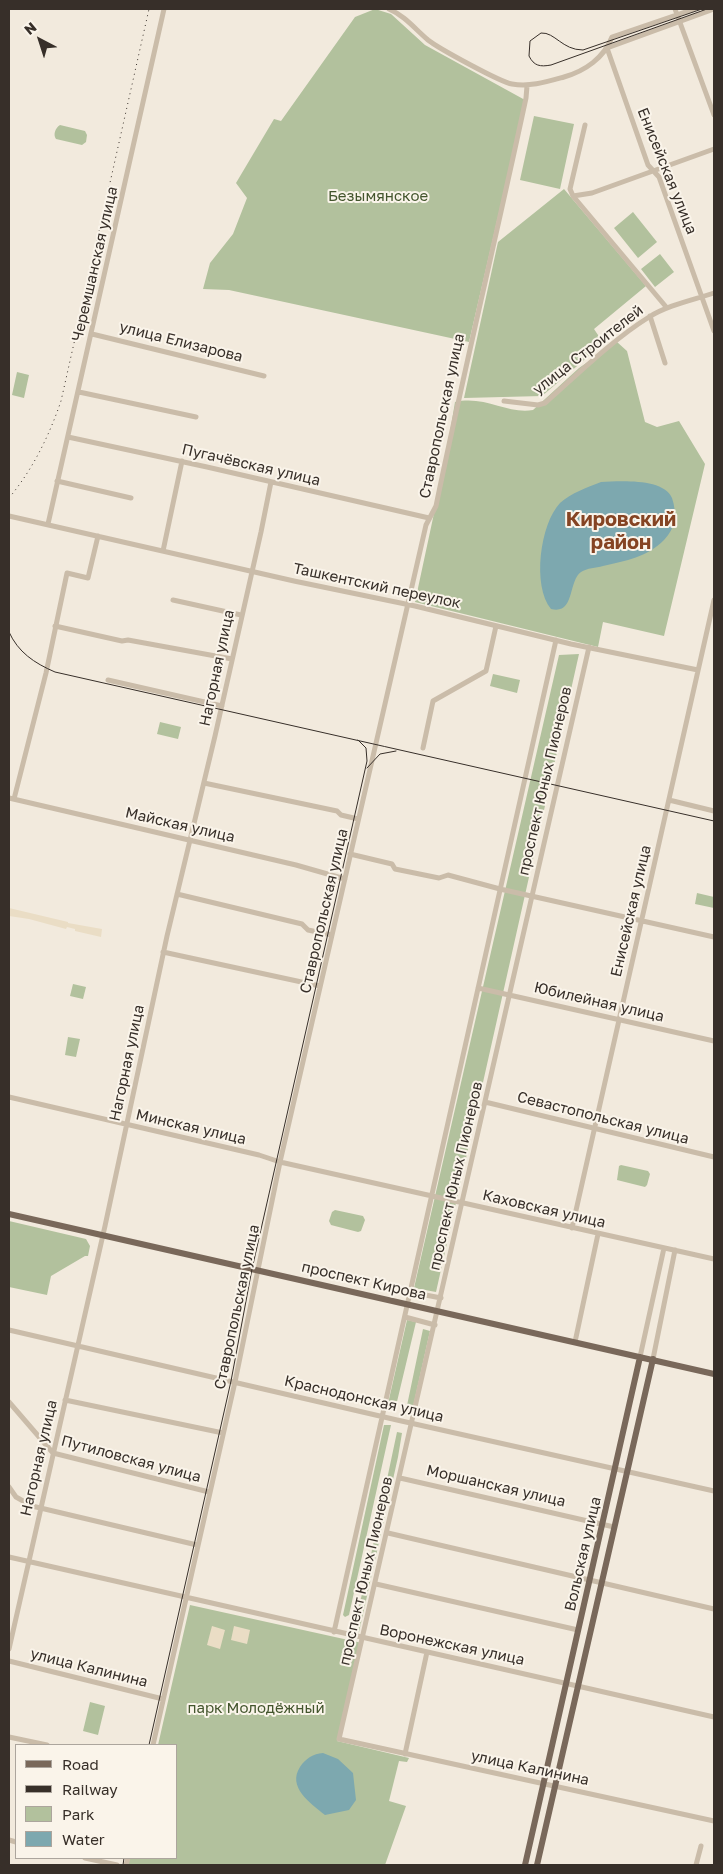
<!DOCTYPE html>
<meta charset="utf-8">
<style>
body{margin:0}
#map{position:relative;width:723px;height:1874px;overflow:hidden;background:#f2eadd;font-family:"Golos Text",sans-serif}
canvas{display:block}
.frame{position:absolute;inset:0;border:10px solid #372f29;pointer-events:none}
.legend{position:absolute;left:15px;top:1744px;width:162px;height:115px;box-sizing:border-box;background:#faf4ea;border:1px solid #aca59d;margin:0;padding:6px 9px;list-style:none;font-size:15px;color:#372f29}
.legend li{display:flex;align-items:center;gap:10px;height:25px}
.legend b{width:25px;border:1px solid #aca59d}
.north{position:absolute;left:15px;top:15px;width:50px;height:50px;-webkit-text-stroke:4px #faf4ea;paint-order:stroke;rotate:320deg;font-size:14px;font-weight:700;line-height:20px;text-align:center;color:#372f29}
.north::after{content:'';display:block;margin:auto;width:18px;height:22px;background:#372f29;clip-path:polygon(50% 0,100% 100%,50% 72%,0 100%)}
</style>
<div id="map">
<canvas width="723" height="1874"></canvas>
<div class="frame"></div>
<ul class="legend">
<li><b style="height:6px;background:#79685a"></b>Road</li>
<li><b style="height:6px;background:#372f29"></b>Railway</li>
<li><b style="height:14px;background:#b2c19d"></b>Park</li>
<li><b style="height:14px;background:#7da8af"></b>Water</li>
</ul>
<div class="north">N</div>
</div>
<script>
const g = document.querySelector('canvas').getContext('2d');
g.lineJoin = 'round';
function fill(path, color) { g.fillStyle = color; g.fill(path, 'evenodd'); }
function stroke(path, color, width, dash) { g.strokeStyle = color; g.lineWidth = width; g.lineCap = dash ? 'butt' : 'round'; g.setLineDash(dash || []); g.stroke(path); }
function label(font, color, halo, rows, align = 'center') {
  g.font = font + ' "Golos Text",sans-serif'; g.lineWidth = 4; g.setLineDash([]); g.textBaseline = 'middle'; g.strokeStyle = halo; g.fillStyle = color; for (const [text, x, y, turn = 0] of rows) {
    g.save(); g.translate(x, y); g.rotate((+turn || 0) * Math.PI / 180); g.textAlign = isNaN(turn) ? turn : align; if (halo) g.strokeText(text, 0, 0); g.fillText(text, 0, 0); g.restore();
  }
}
fill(new Path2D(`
 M375 9 391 14 425 45 525 100 469 342 229 290 203 289 210 263 233 234 247 198 236 183 274 119 281 121 355 17Z
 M534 116 574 124 560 189 520 180Z
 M60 125 85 131 87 135 86 142 82 145 56 139C53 135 55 128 60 125Z
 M564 189 646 286 594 329 600 338 593 343 597 349 542 396 464 398 498 242Z
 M633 212 657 242 638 258 614 228Z
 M660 254 674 272 655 287 641 269Z
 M617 342 627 351 645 422 657 427 679 421 705 464 664 636 603 622 598 647 415 602 445 462 455 402C485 395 509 415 533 410L579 368Z
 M17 372 29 375 24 398 12 395Z
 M579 654 436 1292 414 1288 559 655Z
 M493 674 520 680 517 693 490 686Z
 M160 722 181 727 178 739 157 734Z
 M697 893 714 897V908L695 904Z
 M73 984 86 987 83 999 70 996Z
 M68 1037 80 1039 76 1057 65 1055Z
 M621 1165 648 1171 650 1174 647 1185 645 1187 617 1180 619 1166Z
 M335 1210 363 1216 365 1220 361 1231 358 1232 331 1225 329 1221 332 1212Z
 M9 1221 86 1239 90 1246 88 1256H85L51 1276 47 1295 9 1287Z
 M407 1320 416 1322 395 1410 387 1408Z
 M423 1329 430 1331 411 1416 405 1415Z
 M384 1425H391L349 1615 345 1617 343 1615Z
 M397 1432 402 1433 398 1457 359 1632 355 1633 353 1628 365 1583Z
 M190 1605 362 1643 337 1741 409 1758 407 1762 399 1761 389 1801 406 1806 385 1865H128L130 1858H176V1745H158Z
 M90 1702 105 1706 98 1735 83 1731Z`), '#b2c19d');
fill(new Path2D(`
 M9 908 68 922V923L102 929 101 937 75 931V929L67 927 66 929 29 919 9 916Z
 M212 1626 225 1630 220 1649 207 1645Z
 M234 1626 250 1630 247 1644 231 1640Z`), '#eaddc5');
fill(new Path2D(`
 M601 482C620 481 664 478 672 498 677 513 676 528 664 540 646 558 627 560 603 566 596 568 587 568 581 572 568 581 575 615 551 609 532 586 540 524 560 503 571 493 588 487 601 482Z
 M323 1753 338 1759 353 1773 356 1800 349 1810 325 1815C310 1803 287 1787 300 1767 306 1758 313 1754 323 1753Z`), '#7da8af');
stroke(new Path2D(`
 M389 9C405 16 415 29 428 40 438 48 500 82 512 84 530 87 546 82 564 77 585 71 604 58 612 37L694 9
 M675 9 714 115
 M607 48 648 165 659 177 714 331
 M607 48 714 9
 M585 125 570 189 573 196 667 308
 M573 196 592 193 714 149
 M650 316 665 363
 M92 334 264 376
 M79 392 196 417
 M504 401 538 405 545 403C578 374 611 341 649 317 668 305 693 300 714 293
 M68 437 207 467 429 518
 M57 481 131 498
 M9 516 294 581 415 606 571 644 698 670
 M48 524 164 9
 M163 551 182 461
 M173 600 241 615
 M55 626 122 641 128 640 232 659
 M589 647 339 1739 714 1821
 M108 680 222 706
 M423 748 433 701 486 671 496 626
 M204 783 337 811 341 815 358 819
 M9 798 296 865 345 879
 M14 799 46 673 67 573 88 578 98 536
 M669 800 714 811
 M350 854 392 864 395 869 439 878 448 875 500 889 714 937
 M177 894 302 924 308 930 332 935
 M163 952 320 986
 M478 988 714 1041
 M9 1097 259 1155 280 1162 714 1259
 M485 1102 714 1157
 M572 1228 714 600
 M410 1292 441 1298
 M405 1317 435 1325
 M9 1330 397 1420 714 1491
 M575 1342 598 1234
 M640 1357 664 1248
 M653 1359 675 1250
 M65 1400 223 1433
 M9 1402 53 1453 209 1492
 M400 1478 614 1527
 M9 1487 16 1497 32 1506 197 1545
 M388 1533 714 1609
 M9 1557 714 1717
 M376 1584 578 1630
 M334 1632 556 640
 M9 1649 105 1226 167 936 215 736 261 532 271 482
 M9 1661 163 1699
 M9 1737 47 1745
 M153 1745 235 1382 280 1162 426 525 436 506C464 370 497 234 526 98L527 86
 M405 1754 427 1652
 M9 1840 16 1842
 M85 1858 117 1865
 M126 1865 128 1858
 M696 1865 701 1846`), '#cabca9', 5);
stroke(new Path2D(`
 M9 1214 714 1374
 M525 1865 640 1357
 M537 1865 653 1359`), '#79685a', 6);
stroke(new Path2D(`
 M702 9 583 50C562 50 555 32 541 33L530 41 529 56C534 66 540 67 551 65L707 9
 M9 632C18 652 34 663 55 672L714 821
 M367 768 380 754 396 751
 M149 1745 231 1381 252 1269 367 761 366 748 358 740
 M123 1865 124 1858`), '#372f29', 1);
stroke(new Path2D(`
 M9 498C33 469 49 436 61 401L149 9`), '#372f29', 1, [1, 4]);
label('15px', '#372f29', '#faf4ea', [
 ["Енисейская улица",667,171,68],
 ["Черемшанская улица",95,264,-77],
 ["улица Елизарова",181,342,14],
 ["улица Строителей",588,350,-38],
 ["Ставропольская улица",442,416,-78],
 ["Пугачёвская улица",251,465,13],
 ["Ташкентский переулок",377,586,12],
 ["Нагорная улица",217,668,-78],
 ["проспект Юных Пионеров",545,781,-77],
 ["Майская улица",180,825,13],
 ["Ставропольская улица",324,911,-77],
 ["Енисейская улица",631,911,-77],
 ["Юбилейная улица",599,1002,13],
 ["Нагорная улица",127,1063,-78],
 ["Севастопольская улица",603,1118,14],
 ["Минская улица",191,1127,13],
 ["проспект Юных Пионеров",456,1176,-77],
 ["Каховская улица",544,1209,13],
 ["проспект Кирова",364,1281,13],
 ["Ставропольская улица",237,1307,-78],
 ["Краснодонская улица",364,1399,13],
 ["Нагорная улица",39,1458,-77],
 ["Путиловская улица",131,1459,15],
 ["Моршанская улица",496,1486,13],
 ["Вольская улица",583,1554,-77],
 ["проспект Юных Пионеров",366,1571,-77],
 ["Воронежская улица",452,1645,12],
 ["улица Калинина",89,1668,14],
 ["улица Калинина",530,1768,12]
]);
label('15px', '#43552d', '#faf4ea', [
 ["Безымянское",378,196],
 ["парк Молодёжный",256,1708]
]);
label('bold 20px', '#854423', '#faf4ea', [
 ["Кировский",621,520],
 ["район",621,543]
]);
</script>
